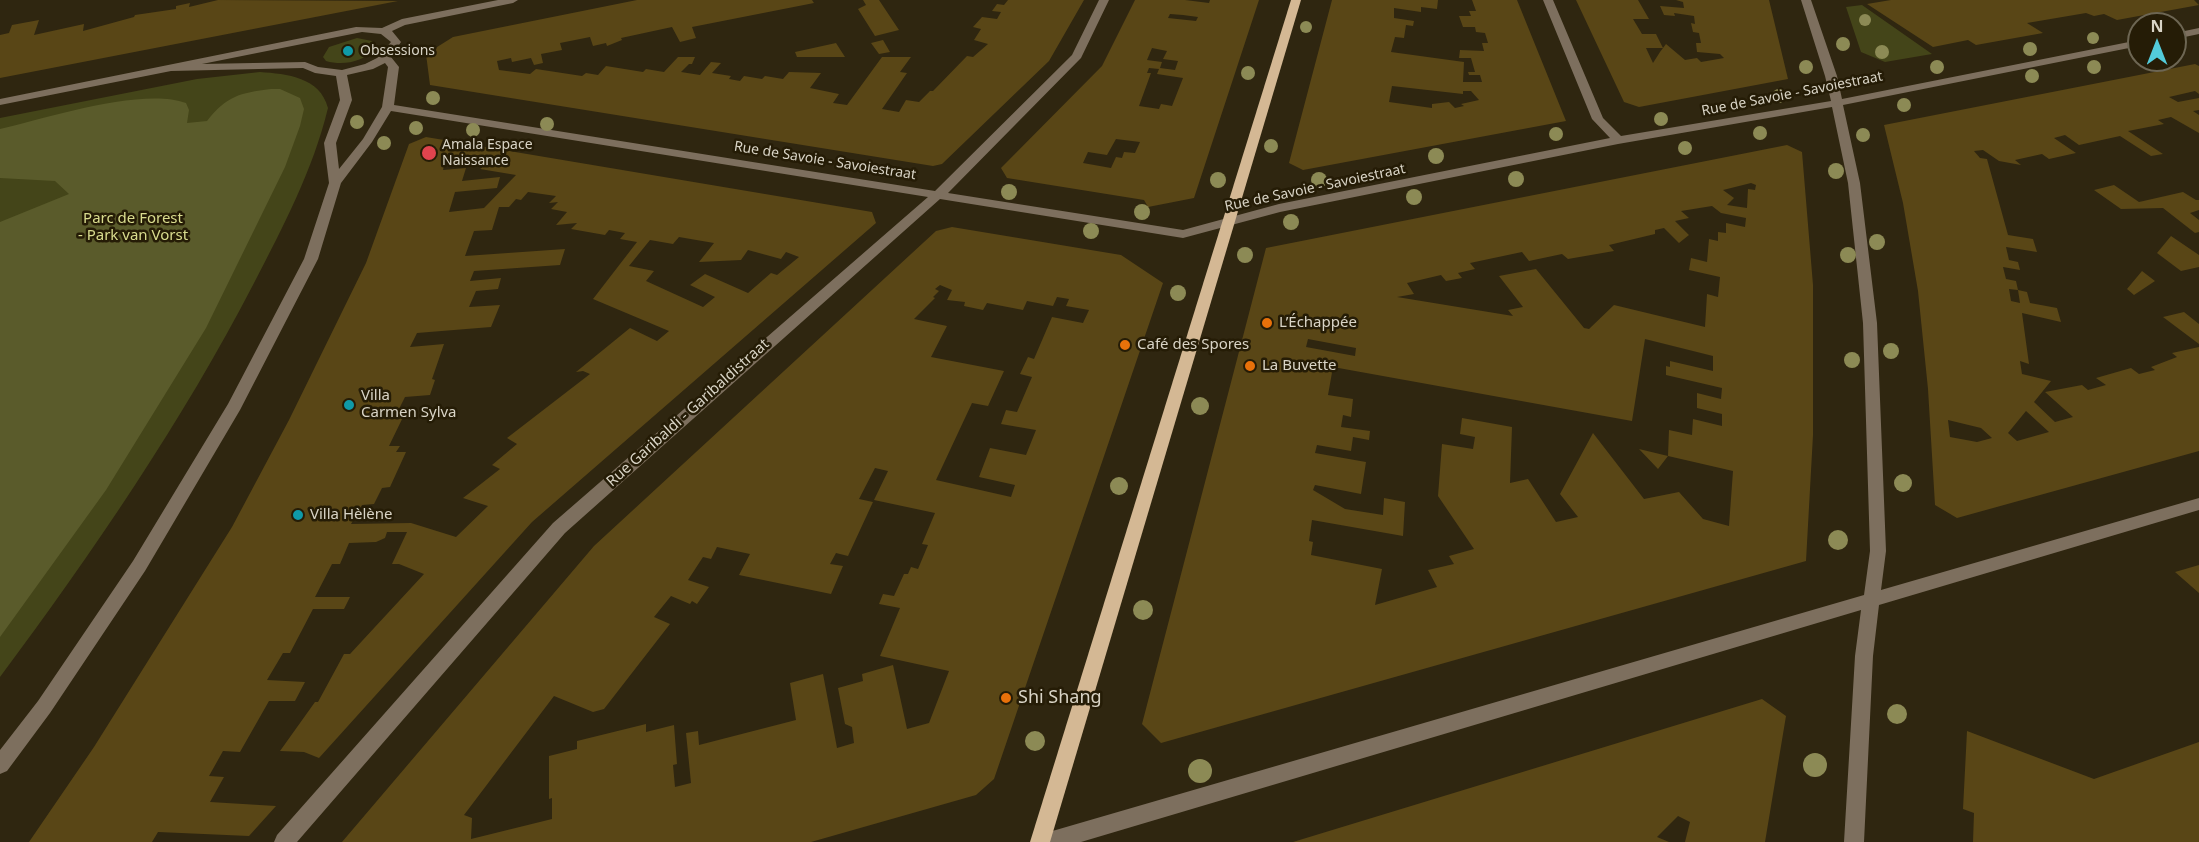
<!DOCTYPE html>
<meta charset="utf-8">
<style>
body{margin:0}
#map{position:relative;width:2199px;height:842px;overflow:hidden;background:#2f2610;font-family:"Noto Sans",sans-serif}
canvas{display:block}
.north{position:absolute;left:2127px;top:12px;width:60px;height:60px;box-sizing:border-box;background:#251c06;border:2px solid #6d6653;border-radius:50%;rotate:0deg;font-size:16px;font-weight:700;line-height:24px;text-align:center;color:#d9d4c6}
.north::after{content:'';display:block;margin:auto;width:21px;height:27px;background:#53cbda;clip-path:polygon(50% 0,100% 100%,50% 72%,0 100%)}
</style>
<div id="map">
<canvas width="2199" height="842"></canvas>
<div class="north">N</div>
</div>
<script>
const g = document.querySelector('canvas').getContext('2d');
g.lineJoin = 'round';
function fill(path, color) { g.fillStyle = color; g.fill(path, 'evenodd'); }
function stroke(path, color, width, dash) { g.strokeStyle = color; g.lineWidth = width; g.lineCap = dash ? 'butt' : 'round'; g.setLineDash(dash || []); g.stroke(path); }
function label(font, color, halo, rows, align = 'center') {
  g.font = font + ' "Noto Sans",sans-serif'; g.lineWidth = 5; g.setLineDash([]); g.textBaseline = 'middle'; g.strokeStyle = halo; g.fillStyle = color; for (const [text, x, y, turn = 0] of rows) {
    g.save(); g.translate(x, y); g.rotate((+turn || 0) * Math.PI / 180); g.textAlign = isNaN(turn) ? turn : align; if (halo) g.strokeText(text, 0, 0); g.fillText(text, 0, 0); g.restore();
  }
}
fill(new Path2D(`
 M1862 5 1932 54 1885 62 1861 52 1846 7Z
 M357 38 372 41 375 45V49C363 62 343 66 326 61L323 57 329 47Z
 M260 72C287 74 320 77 328 108 313 170 283 227 254 283 182 422 93 552 0 677V118L197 79Z`), '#444519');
fill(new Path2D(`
 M271 89H280L300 98 304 109 300 126 285 167 206 328 106 490 0 637V222L69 194 55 181 0 178V129C47 118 142 87 186 103L189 110 187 123 207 121C227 96 239 93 271 89Z`), '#5a5b2b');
fill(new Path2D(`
 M218 0 398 1 0 78V35L9 33 12 25 39 20 34 35 84 24 83 31 134 17 135 15 176 9V6L190 3 189 7Z
 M637 0H812L814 3 692 27 696 38 680 42 672 27 621 38 622 40 607 46 606 43 593 46 590 37 560 43 562 50 541 54 543 63 534 65 531 58 512 62 511 58 497 61 499 70 530 74 536 69 582 76 586 73 598 75 606 66 643 72 646 69 664 72 678 57H695L692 64H689L681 72 700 75 711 62 721 63 712 73 731 76 729 79 740 81 744 76 762 79 765 76 783 79 789 72 821 73 810 88 839 94 833 103 847 105 882 57H911L900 72 907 73 882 109 899 112 906 100 919 102 930 91H933L967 56 973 57 988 44 974 40 981 29 973 27 982 17 997 19 1001 12 992 11 997 4 1004 5 1008 0H1084L1049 61 942 164 933 166 430 85 426 54 453 37Z
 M863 0H879L899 30 875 36 858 9 866 5Z
 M1135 0H1185L1209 3 1210 0H1259L1194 198 1148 207 1144 200 1007 178 1001 168 1102 66ZM1170 14 1183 15 1198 17 1196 21 1168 18ZM1152 48 1167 51 1163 59 1178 61 1175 70 1160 68 1162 62 1147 60ZM1149 68 1159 69 1157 74 1183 78 1172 106 1161 104 1159 109 1139 106 1151 73H1147ZM1116 139 1140 142 1135 153 1124 152 1122 158 1116 157 1111 168 1083 163 1088 152 1107 155Z
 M1332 0H1438L1437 9 1421 7V12L1394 8V18L1414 21 1413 26 1406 25 1404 38 1395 37 1391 52 1464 62 1463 82H1482L1480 75H1469L1468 72H1475L1471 58H1459L1460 50 1484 51 1482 43H1488L1485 33 1476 32 1475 27H1463L1459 16H1471L1469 11H1476L1472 0H1517L1566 121 1303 170 1289 163ZM1392 86 1463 94V91H1471L1479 100 1461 104 1464 106 1455 108 1449 102 1432 104V108L1389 102Z
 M1576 0H1638L1649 19H1633L1642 34H1656L1663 48H1646L1653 63 1660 52 1666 44 1685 60 1697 58 1701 62 1724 58 1720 54 1697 52 1696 43H1701L1699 33 1693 32 1691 23 1695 24 1694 16 1674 13 1675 16 1664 15 1660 6 1684 8 1683 2 1676 0H1769L1788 79 1639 107 1624 102Z
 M1891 0H2194L2199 5 2117 20 2104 14 2094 16 2086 13 2027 23 2043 33 1976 45 1968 40 1933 47 1867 4Z
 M883 40 890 52 879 54 871 43Z
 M836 43 845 57H797L795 52Z
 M2195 64 2199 66V94L2195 91 2169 97 2178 102 2199 98V110L2193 111 2199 115V133L2171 117 2158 120 2164 124 2128 131 2163 154 2151 156 2120 136 2079 145 2065 135 2054 138 2076 153 2049 159 2042 154 2015 160 2021 165 1999 161 1983 150 1974 151 1980 158 1987 159 2008 235 2033 239 2037 252 2006 247 2009 260 2018 262 2020 270 2003 267 2006 279 2016 281 2018 290 2009 289 2011 301 2020 303 2018 290 2027 292 2030 303 2057 308 2061 322 2022 313 2029 364 2020 361 2022 374 2051 381 2034 402 2055 422 2073 417 2045 392 2082 385 2088 390 2106 385 2096 378 2131 368 2139 374 2155 370 2151 367 2177 357 2172 353 2199 347V451L1957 518 1935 505 1928 389 1918 291 1903 203 1884 125ZM2026 411 2049 432 2017 441 2008 433ZM1948 420 1981 428 1992 438 1977 442 1950 437Z
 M426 137 872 212 876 223 532 522 319 758 304 752 280 751 315 702H318L344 654H350L424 574 399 564H392L407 532H387L385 538 376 542 349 543 340 564H332L315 597H350L344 609H313L290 653H283L267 680 305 682 295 701H269L240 752 223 751 209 776 224 777 210 802 276 806 249 836 158 832 152 842H29L94 747 232 527 289 420 366 263 409 144ZM445 160 451 161 449 163 483 167 480 169 516 175 484 208 449 212 455 192 497 188 500 177 462 181 466 168 443 170ZM528 192 556 196 549 203 558 202 551 209 567 212 556 225 577 223 571 229 605 235 609 230 625 233 620 239 637 242 593 299 669 331 657 341 630 328 576 372 583 371 590 374 507 438 517 444 492 465 500 469 463 498 488 506 456 537 411 523 351 524 362 505 374 504 382 488 390 487 406 452H396L400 446H389L405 413H397L405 397 430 395 435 380 432 379 444 344 410 347 417 333 491 327 500 305 469 307 476 291 498 289 501 278 470 281 474 271 560 265 565 249 465 256 474 231 492 230 499 207H509L516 199 521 200ZM679 237 714 243 699 262 741 260 748 250 781 259 786 252 799 257 777 275 771 273 748 293 705 274 690 285 715 297 703 307 646 281 654 271 629 266 650 240 673 244Z
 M1787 145 1802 152 1813 285V435L1806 561 1161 743 1142 724 1266 248ZM1751 183 1756 185 1755 190 1748 189 1747 208 1727 205 1734 198 1723 190ZM1712 206 1721 213 1746 218 1745 227 1726 223V233L1718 232V241L1709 239 1707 262 1691 258 1689 270 1720 277 1718 297 1707 294 1705 327 1614 305 1589 329 1584 328 1536 269 1499 276 1523 307 1508 310 1513 316 1397 297 1414 294 1407 283 1441 275 1446 281 1462 278 1458 273 1475 269 1470 263 1522 252 1529 261 1562 254 1568 259 1614 251 1609 245 1655 234V230L1664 228 1679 243 1689 235 1675 221 1689 218 1681 211ZM1308 339 1356 348 1355 356 1306 347ZM1645 339 1713 356V371L1670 361V367L1666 366V375L1722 388 1721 399 1697 393V408L1722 414V426L1693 419 1692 435 1669 430 1668 456 1733 471 1729 526 1703 519 1679 492 1644 499 1593 433 1560 494 1578 517 1556 522 1528 479 1510 483 1512 427 1462 418 1460 434 1475 437 1473 449 1442 444 1438 496 1474 549 1449 556 1454 564 1428 570 1437 587 1375 605 1382 569 1311 555 1313 542 1309 541 1312 520 1403 536 1405 502 1384 498 1383 515 1345 509 1313 490 1315 485 1361 494 1366 462 1315 453 1317 445 1351 451 1353 437 1369 440 1370 431 1341 427 1343 415 1351 417 1353 399 1328 395 1333 367 1632 421Z
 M2114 185 2139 202 2183 192 2196 200H2199V210L2190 213 2199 220V232L2195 233 2163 208 2121 209 2094 190Z
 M952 227 1121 255 1163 283 994 779 976 795 811 842H342L594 546 936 231ZM940 285 952 290 947 300 965 302 964 306 983 310 987 303 1023 310 1027 301 1053 306 1057 297 1069 299 1066 306 1089 310 1083 323 1052 317 1034 359 1028 357 1020 374 1032 377 1017 412 1006 410 1001 424 1036 430 1026 455 990 448 979 477 1015 485 1011 497 936 480 972 403 988 406 1004 371 931 357 947 326 914 319 935 298 933 297 939 291 935 289ZM875 468 888 471 874 500 935 513 922 544 928 545 918 569 911 567 908 574H904L894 596 883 594 879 604 900 608 880 656 949 671 929 723 907 729 893 665 862 674 863 681 838 688 845 724 852 727 854 743 837 748 823 674 790 683 796 720 699 745 698 731 686 733 691 783 675 787 673 765 677 764 674 725 646 732V724L577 741V749L549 756V799L552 798V819L471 839 472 818 464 815 554 696 593 712 604 709 670 624 654 617 671 596 690 604 692 601 697 604 709 587 688 580 703 557 711 559 717 547 750 554 739 575 831 594 843 566 830 564 836 553 848 556 873 502 859 499Z
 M2171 236 2199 255V267L2181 271 2157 253Z
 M2142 271 2155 281 2134 295 2127 289Z
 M2184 312 2199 324V344L2163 317Z
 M1639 449 1668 456 1658 469Z
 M2199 565V593L2175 572Z
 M1762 699 1786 716 1765 842H1685L1690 822 1678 816 1657 837 1669 842H1293Z
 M1967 731 2094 779 2199 742V842H1973L1974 813 1963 809Z`), '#594616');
fill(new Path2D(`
 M498 0H518L513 3 405 25 392 31 401 42 391 57 399 67 394 105 935 191 1072 55 1099 0H1109L1081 58 948 193 1183 230 1279 204 1610 138 1592 119 1543 0H1553L1603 118 1621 136 1831 101 1825 76 1801 0H1811L1837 76 1842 99 2139 40V46L1843 105 1860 183 1877 323 1886 551 1881 590 2199 498V510L1879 605 1873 656 1864 842H1844L1855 656 1861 610 1081 842H1039L1042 835 1049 832 1864 595 1870 551 1863 323 1848 183 1832 107 1618 144 1280 212 1183 238 940 199 565 533 297 842H274L277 835 553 523 928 197 391 111 372 142 341 183 318 259 240 410 145 571 50 713 7 771 0 774V750L38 701 133 561 228 404 304 259 329 183 324 143 340 100 336 76 315 73 303 68 171 71 0 105V99L356 27 382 28 402 19ZM362 32 381 34 391 42 377 58 365 64 342 70 318 67 305 62 202 64ZM385 63 388 67 382 107 363 139 339 169 336 143 352 100 347 75 373 69Z
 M2199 28V34L2175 39V33Z`), '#7d6f5e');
fill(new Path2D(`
 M1291 0H1301L1050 842H1030Z`), '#d4b894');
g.fillStyle = '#8c8a55';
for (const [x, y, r] of [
 [1865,20,6],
 [1306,27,6],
 [2093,38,6],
 [1843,44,7],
 [2030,49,7],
 [1882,52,7],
 [1806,67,7],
 [1937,67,7],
 [2094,67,7],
 [1248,73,7],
 [2032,76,7],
 [1779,96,7],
 [433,98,7],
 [1904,105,7],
 [1661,119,7],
 [357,122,7],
 [547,124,7],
 [416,128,7],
 [473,130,7],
 [1760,133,7],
 [1556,134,7],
 [1863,135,7],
 [384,143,7],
 [1271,146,7],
 [1685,148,7],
 [1436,156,8],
 [1836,171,8],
 [1516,179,8],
 [1218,180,8],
 [1319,180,8],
 [1009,192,8],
 [1414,197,8],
 [1142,212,8],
 [1291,222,8],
 [1091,231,8],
 [1877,242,8],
 [1245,255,8],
 [1848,255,8],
 [1178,293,8],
 [1891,351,8],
 [1852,360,8],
 [1200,406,9],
 [1903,483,9],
 [1119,486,9],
 [1838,540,10],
 [1143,610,10],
 [1897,714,10],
 [1035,741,10],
 [1815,765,12],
 [1200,771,12]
]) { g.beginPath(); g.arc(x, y, r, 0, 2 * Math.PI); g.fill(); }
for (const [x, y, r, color] of [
 [348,51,6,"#0f9aa8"],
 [429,153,8,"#e0444e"],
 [1267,323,6,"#e8710a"],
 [1125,345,6,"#e8710a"],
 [1250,366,6,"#e8710a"],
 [349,405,6,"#0f9aa8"],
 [298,515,6,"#0f9aa8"],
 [1006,698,6,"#e8710a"]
]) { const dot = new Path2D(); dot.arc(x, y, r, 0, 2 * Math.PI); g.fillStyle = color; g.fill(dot); stroke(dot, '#251c06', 2); }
label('14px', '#d9d4c6', '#251c06', [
 ["Obsessions",360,51],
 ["Amala Espace",442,145],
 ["Naissance",442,161]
], 'left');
label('14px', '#d9d4c6', '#251c06', [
 ["Rue de Savoie - Savoiestraat",1792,94,-11],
 ["Rue de Savoie - Savoiestraat",825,161,9],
 ["Rue de Savoie - Savoiestraat",1315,188,-12]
]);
label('15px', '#d9dc8e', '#251c06', [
 ["Parc de Forest",133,219],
 ["- Park van Vorst",133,236]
]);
label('15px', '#d9d4c6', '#251c06', [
 ["L’Échappée",1279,323],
 ["Café des Spores",1137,345],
 ["La Buvette",1262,366],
 ["Villa",361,396],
 ["Carmen Sylva",361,413],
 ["Villa Hèlène",310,515]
], 'left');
label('15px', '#d9d4c6', '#251c06', [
 ["Rue Garibaldi - Garibaldistraat",688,413,-42]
]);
label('18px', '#d9d4c6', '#251c06', [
 ["Shi Shang",1018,698]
], 'left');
</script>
